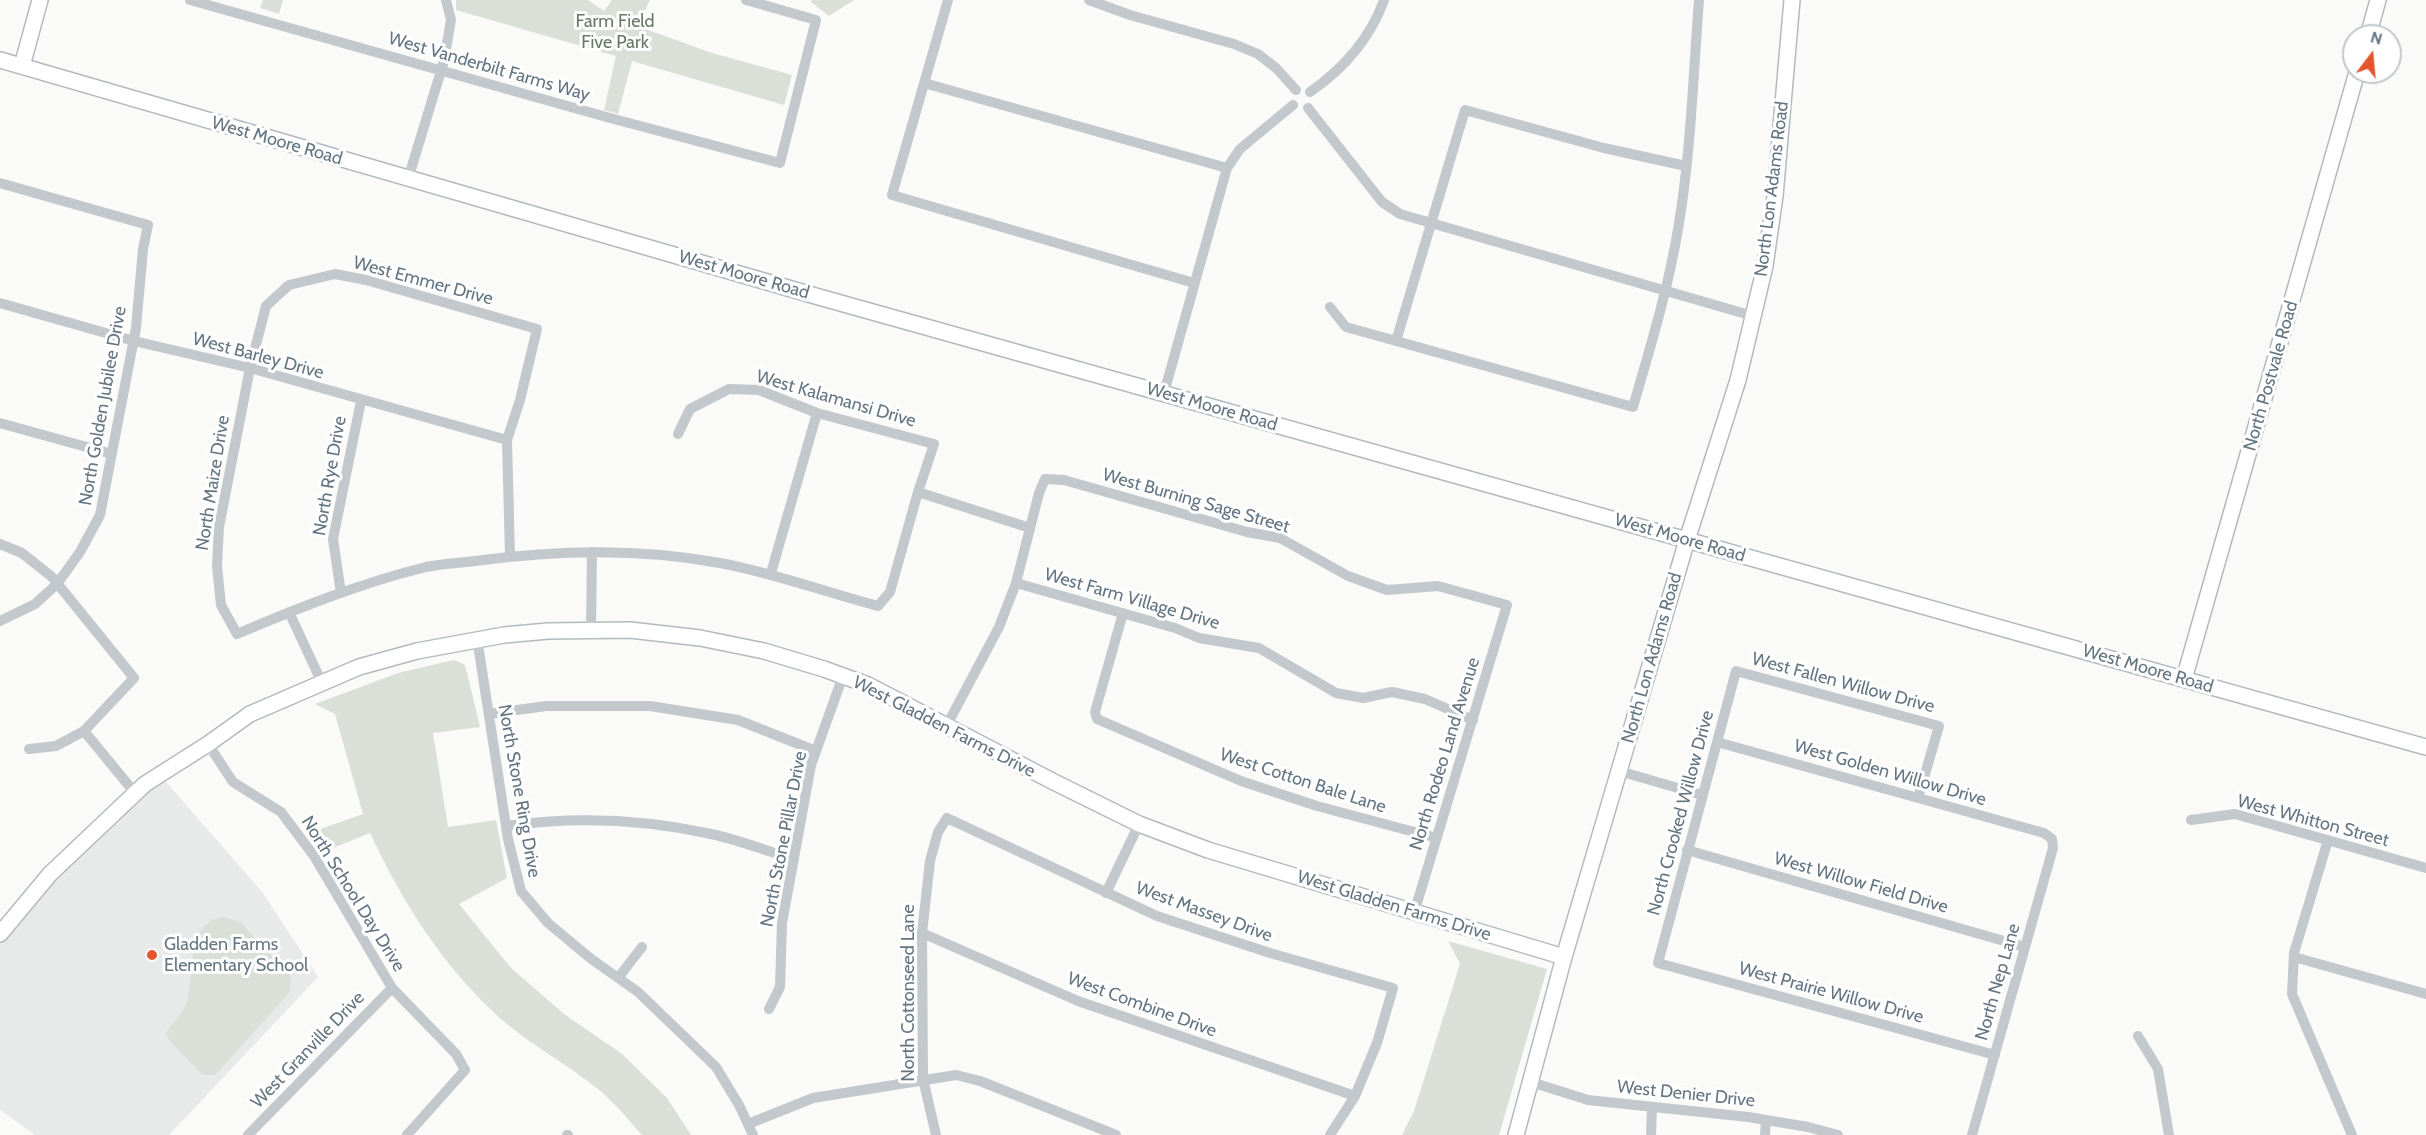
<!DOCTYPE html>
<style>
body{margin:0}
#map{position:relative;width:2426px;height:1135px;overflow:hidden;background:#fafaf8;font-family:Cabin,sans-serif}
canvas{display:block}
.north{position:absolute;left:2342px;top:24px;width:60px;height:60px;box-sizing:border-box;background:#fff;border:2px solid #c1c8cd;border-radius:50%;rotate:16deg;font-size:16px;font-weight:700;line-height:24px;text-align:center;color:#657683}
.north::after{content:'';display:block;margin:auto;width:21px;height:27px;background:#e4572e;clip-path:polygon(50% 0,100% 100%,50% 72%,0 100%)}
</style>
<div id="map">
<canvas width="2426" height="1135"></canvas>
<div class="north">N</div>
</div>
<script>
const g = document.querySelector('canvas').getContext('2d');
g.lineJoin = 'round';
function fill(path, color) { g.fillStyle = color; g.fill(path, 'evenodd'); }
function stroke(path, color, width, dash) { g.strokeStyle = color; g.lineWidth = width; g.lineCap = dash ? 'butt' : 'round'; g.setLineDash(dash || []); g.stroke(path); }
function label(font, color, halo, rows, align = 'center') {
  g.font = font + ' Cabin,sans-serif'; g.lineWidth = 6; g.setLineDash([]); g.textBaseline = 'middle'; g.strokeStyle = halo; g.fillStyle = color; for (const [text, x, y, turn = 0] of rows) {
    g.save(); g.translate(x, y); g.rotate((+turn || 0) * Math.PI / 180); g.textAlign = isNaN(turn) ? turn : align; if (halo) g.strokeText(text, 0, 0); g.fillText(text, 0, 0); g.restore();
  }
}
fill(new Path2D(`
 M160 775 263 893 318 977 169 1135H35L0 1110V934Z`), '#e8e9e9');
fill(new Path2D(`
 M263 0H283L279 14 260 8Z
 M456 0H588L604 11 612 0H650L637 26 712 53 792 75 784 105 632 61 618 114 604 110 616 56 456 10Z
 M812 0H854L829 16 811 2Z
 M454 660 465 665 480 727 433 733 448 827 496 820 507 878 459 904 511 968 564 1014 622 1054 667 1098 691 1135H642C628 1119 614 1102 598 1089 567 1064 531 1045 501 1019 443 967 403 903 370 833L323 852 312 832 363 814 335 714 315 704 398 673Z
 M225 917 241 923 291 977 290 992 215 1075H203L169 1040 166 1033C172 1022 183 1015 187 1002 196 973 184 921 225 917Z
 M1448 941 1547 969 1499 1135H1402L1414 1111 1460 964Z`), '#dadfd7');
const secondary = new Path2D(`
 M2368 36 2378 0
 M0 60 819 297 2426 747
 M22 66 40 0
 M2184 679 2357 72
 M0 934 50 874 145 784 208 744 250 714 359 667 417 651 504 635 548 631 630 630 700 638 764 651 824 669 868 685 1054 782 1139 824 1208 850 1564 957
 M1516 1135 1564 957 1619 771 1687 540 1738 380 1765 266 1775 196 1792 0`);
stroke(secondary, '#b3babf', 18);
stroke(new Path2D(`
 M190 0 610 118 780 163 816 20 746 0
 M948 0 892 195 1194 283
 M1089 0 1130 15 1234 44 1258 54 1276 68 1296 90
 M924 83 1227 168
 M1310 92C1343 69 1370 39 1384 0
 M1308 108 1382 202 1400 214 1753 316
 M408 179 444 61 451 20 446 0
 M0 183 148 225 143 249 136 328 100 515 80 552 57 584 35 604 0 621
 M0 303 134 341 250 368 507 440
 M1330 307 1346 327 1633 407C1650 348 1668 290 1678 229 1691 154 1693 76 1699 0
 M1396 341 1465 110 1604 148 1686 166
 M1164 393 1227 168 1240 149 1293 105
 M0 423 112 454
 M918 492 1030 528
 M0 544 22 553 52 577 134 678 84 731 56 746 29 749
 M510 556 507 440 520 400 537 329 366 280 335 274 289 285 266 306 250 368 219 527 217 566 221 605 237 634C298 608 361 583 426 567 442 564 459 563 475 561 555 550 640 548 720 563 774 573 825 592 878 606L890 592 918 492 934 444 817 413 759 390 729 389 690 409 678 434
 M771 573 817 413
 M1016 583 1175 628 1199 638 1259 648 1336 693 1363 698 1392 692 1425 699 1473 720
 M341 593 333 539 361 401
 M289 612 322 683
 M1123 613 1095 712 1097 719 1241 781 1317 806 1437 838
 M591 630 592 552
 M477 638 508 839 521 891 548 923 590 958 638 992 716 1067 739 1105 753 1135
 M489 714 546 706H650L738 720 816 751
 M947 725 999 627 1016 583 1039 493 1045 479 1064 480 1247 532 1280 538 1348 576 1387 590 1438 586 1507 605 1414 913
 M84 731 135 793
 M1717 742 2044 833 2052 839 2053 848 1972 1135
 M208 744 233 782 281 812 314 856 392 988 456 1054 465 1070 407 1135
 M1619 771 1702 795
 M1918 798 1939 726 1736 671 1658 963 1995 1055
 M2191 820 2235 814 2426 868
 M506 826C575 816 643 819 711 834 739 840 767 851 794 859
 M2328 840 2294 953 2292 994 2352 1135
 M1687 850 2025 947
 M1106 893 1139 824
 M922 933 1078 1001 1355 1096
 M2294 957 2426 994
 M618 978 642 947
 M769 1009 780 987 782 923 811 765 843 676
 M2138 1036 2158 1069 2169 1135
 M1531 1082 1588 1100 1748 1117 1808 1127 1838 1135
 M748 1124 813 1098 956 1075 980 1081 1116 1135
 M248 1135 392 988
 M567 1135H568
 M936 1135 923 1079 922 933 930 861 938 832 947 818 1157 916 1270 953 1393 988 1377 1043 1355 1096 1330 1135
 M1651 1135 1652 1107
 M1765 1135 1766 1120`), '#c3c8cc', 10);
stroke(secondary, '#fff', 15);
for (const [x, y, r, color] of [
 [152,955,6,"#e4572e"]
]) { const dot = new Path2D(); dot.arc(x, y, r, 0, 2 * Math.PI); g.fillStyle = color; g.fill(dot); stroke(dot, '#fff', 2); }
label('18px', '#687a64', '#fff', [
 ["Farm Field",615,22],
 ["Five Park",615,43]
]);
label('18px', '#657683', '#fff', [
 ["West Vanderbilt Farms Way",489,67,16],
 ["West Moore Road",277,141,16],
 ["North Lon Adams Road",1772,189,-83],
 ["West Moore Road",744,275,16],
 ["West Emmer Drive",423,281,15],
 ["West Barley Drive",258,356,15],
 ["North Postvale Road",2271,376,-74],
 ["West Kalamansi Drive",836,399,16],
 ["North Golden Jubilee Drive",103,406,-80],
 ["West Moore Road",1212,407,16],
 ["North Rye Drive",330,476,-80],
 ["North Maize Drive",213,483,-81],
 ["West Burning Sage Street",1196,501,16],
 ["West Moore Road",1680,538,16],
 ["West Farm Village Drive",1132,599,16],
 ["North Lon Adams Road",1652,658,-74],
 ["West Moore Road",2148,669,16],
 ["West Fallen Willow Drive",1843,683,15],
 ["West Gladden Farms Drive",944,727,27],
 ["North Rodeo Land Avenue",1445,754,-73],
 ["West Golden Willow Drive",1890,773,16],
 ["West Cotton Bale Lane",1303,781,18],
 ["North Stone Ring Drive",519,791,80],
 ["North Crooked Willow Drive",1681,813,-75],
 ["West Whitton Street",2313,821,15],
 ["North Stone Pillar Drive",784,839,-79],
 ["West Willow Field Drive",1861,883,16],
 ["North School Day Drive",353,894,58],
 ["West Gladden Farms Drive",1394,906,17],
 ["West Massey Drive",1204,912,20],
 ["North Nep Lane",1998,982,-74],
 ["North Cottonseed Lane",909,993,-90],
 ["West Prairie Willow Drive",1831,993,15],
 ["West Combine Drive",1142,1005,20],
 ["West Granville Drive",308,1050,-46],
 ["West Denier Drive",1686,1094,6]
]);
label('18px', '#657683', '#fff', [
 ["Gladden Farms",164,945],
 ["Elementary School",164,966]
], 'left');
</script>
